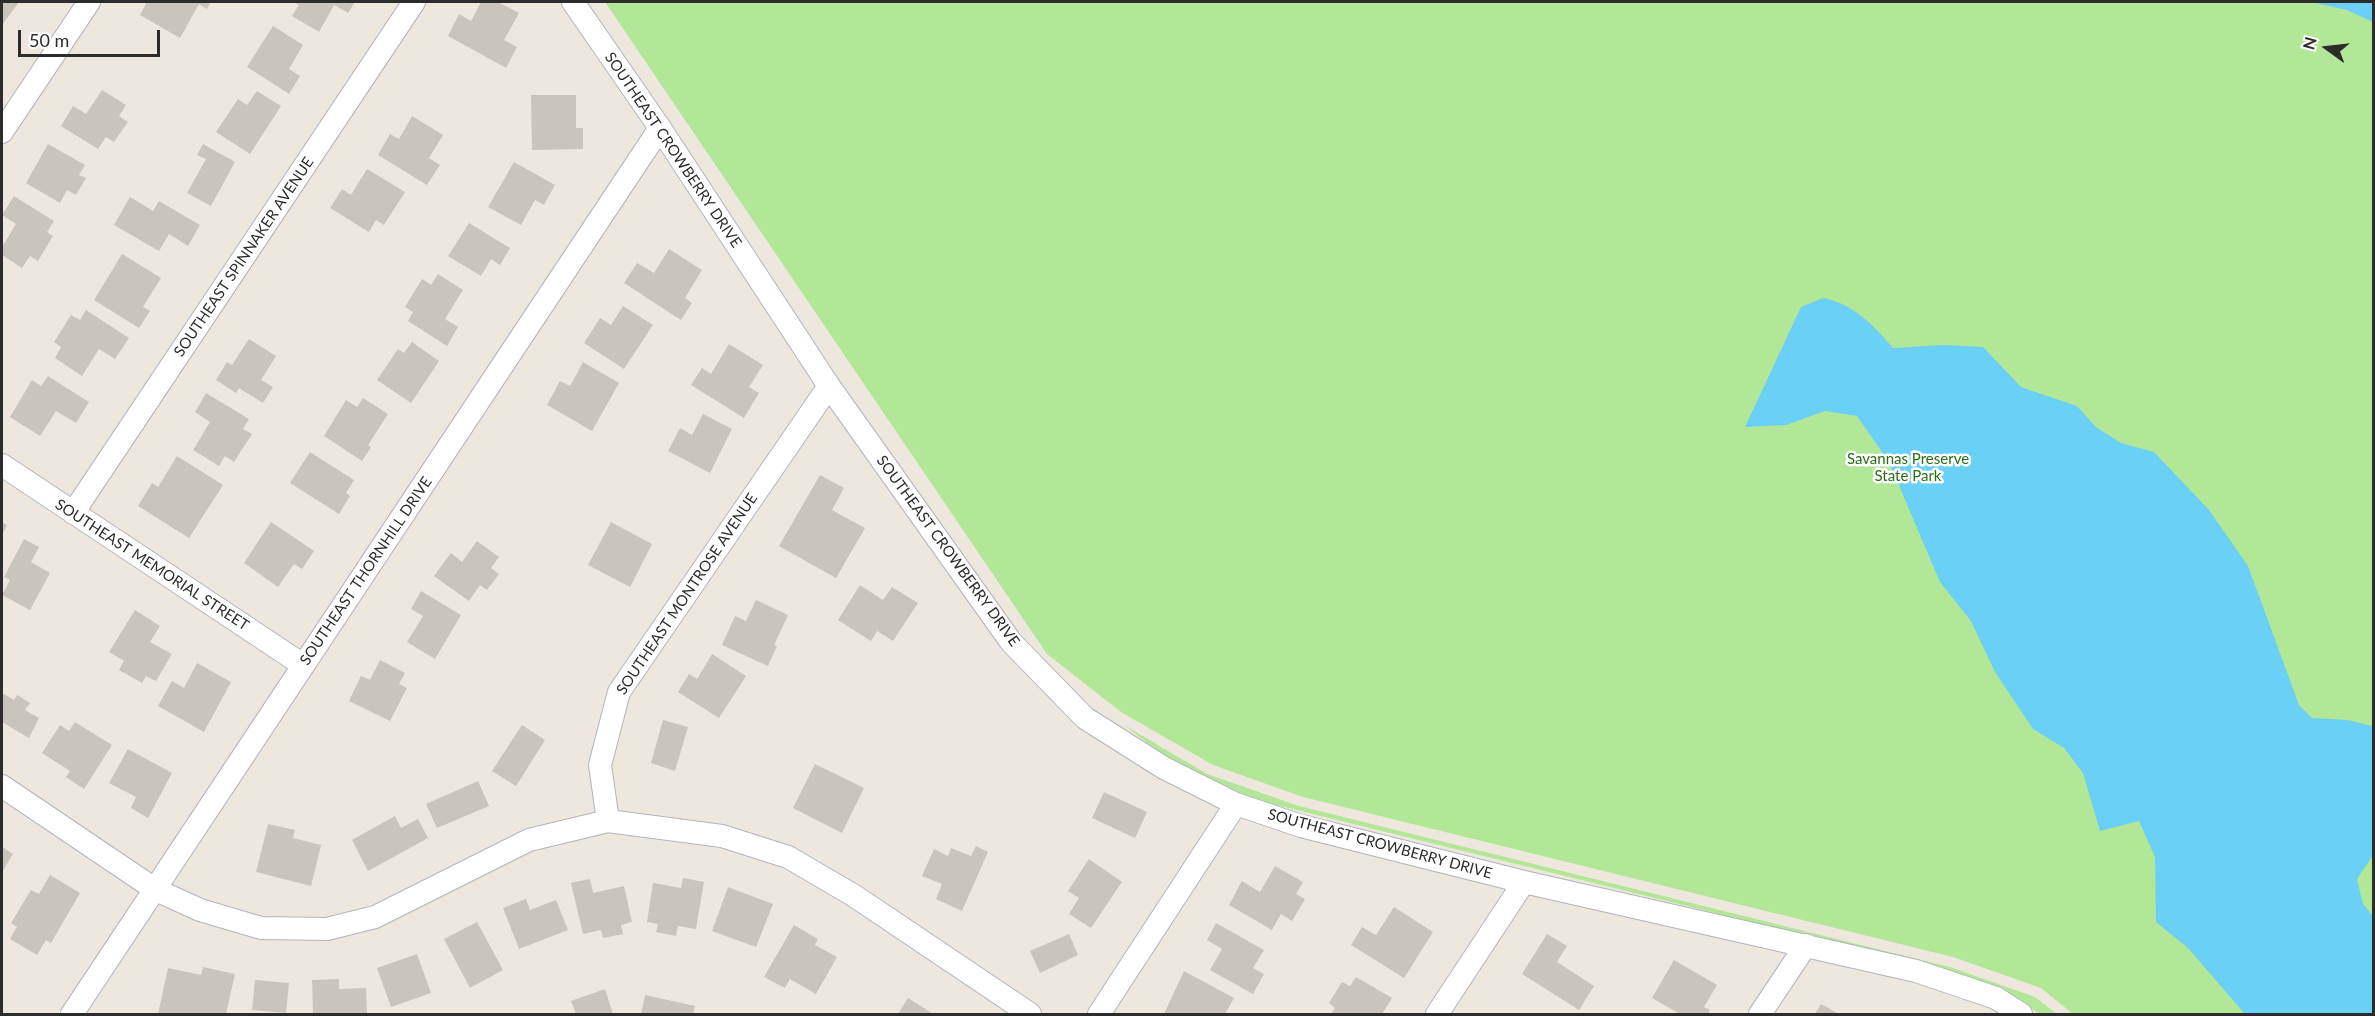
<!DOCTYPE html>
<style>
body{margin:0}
#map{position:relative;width:2375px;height:1016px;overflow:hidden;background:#eee7dd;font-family:Lato,sans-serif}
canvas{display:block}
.frame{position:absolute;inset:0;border:3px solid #2c2c2c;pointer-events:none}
.north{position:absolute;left:2297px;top:18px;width:60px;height:60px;-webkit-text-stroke:4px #fff;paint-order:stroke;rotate:285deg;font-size:16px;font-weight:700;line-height:24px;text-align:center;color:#2c2c2c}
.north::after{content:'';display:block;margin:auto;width:21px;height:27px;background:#2c2c2c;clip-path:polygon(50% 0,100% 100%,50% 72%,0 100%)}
.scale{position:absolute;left:18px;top:30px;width:142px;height:27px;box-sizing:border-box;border:3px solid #2c2c2c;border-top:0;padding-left:8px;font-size:18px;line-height:21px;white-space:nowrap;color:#2c2c2c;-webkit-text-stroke:4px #fff;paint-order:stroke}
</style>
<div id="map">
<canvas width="2375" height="1016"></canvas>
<div class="frame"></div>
<div class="north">N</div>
<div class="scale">50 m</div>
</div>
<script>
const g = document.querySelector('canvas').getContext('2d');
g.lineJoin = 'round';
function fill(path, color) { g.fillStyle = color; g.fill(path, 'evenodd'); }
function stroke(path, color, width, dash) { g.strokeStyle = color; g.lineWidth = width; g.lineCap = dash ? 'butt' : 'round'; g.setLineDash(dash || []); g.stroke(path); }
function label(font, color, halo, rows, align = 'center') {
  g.font = font + ' Lato,sans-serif'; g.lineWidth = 5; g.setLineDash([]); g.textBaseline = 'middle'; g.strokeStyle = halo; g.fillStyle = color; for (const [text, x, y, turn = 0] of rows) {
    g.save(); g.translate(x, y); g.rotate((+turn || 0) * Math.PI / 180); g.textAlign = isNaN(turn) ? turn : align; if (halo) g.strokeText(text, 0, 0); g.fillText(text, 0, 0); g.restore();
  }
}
fill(new Path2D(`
 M605 2H2373V1014H2073L2041 988 1953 957 1303 797 1213 765 1121 712 1047 654Z
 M1124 725 1207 774 1299 806 1950 967 2035 997 2057 1014H2040L1999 989 1802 932 1801 934 1256 800 1169 759Z`), '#b2e797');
fill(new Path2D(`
 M2311 2H2373V22L2347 10Z
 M1823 298C1854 304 1873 325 1893 348L1944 345 1983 347 2021 387 2077 406 2096 427 2121 443 2154 452 2209 510 2248 566 2299 705 2312 718 2347 720 2373 726V855L2357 879 2363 904 2373 916V1014H2245L2188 948 2156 922 2155 857 2139 821 2100 831 2083 773 2064 748 2033 729 1995 672 1971 621 1940 582 1889 462 1857 416 1825 411 1786 425 1745 427 1801 307Z`), '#6bd0f5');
fill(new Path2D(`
 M2 2H19L2 25Z
 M147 2H211L207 9 199 4 180 38 140 15Z
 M293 2H355L348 13 334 5 319 32 292 16 299 5Z
 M481 2H498L519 13 504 40 517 47 506 68 448 36 459 14 471 21Z
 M273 26 303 45 289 69 300 76 289 94 247 67Z
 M102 90 126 105 119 116 128 122 114 142 106 137 98 149 61 126 73 106 86 114Z
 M257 91 281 106 250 154 216 132 238 99 247 105Z
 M531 95H576V128H583V149L532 150Z
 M412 116 443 135 429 158 440 165 427 185 378 155 390 134 399 139Z
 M48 144 85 165 79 175 86 178 76 195 67 190 60 203 26 183Z
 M203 144 235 162 211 206 187 193 206 159 197 155Z
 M514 162 555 185 544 205 535 200 521 225 488 207Z
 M367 169 405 192 384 225 376 220 369 232 330 208 342 189 351 195Z
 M14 196 54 221 47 232 53 236 38 261 30 256 22 268 2 255V247L16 224 2 215Z
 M130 197 153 211 159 201 200 225 188 246 169 234 159 251 114 225Z
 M469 223 510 248 500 265 491 259 481 276 448 256Z
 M669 249 702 270 685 298 692 303 681 320 624 283 637 263 654 273Z
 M122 254 161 278 143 307 150 311 139 328 94 300Z
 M438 274 463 290 445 319 458 327 447 346 408 321 413 312 405 307 422 279 431 285Z
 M623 306 653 325 624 369 584 343 600 318 611 325Z
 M86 310 129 338 115 359 99 349 82 376 55 358 61 347 54 342 71 315 80 320Z
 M249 339 276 356 261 380 273 387 263 403 239 388 236 393 216 380 227 362 232 365Z
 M412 342 439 361 411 403 377 380 398 349 404 353Z
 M729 344 763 365 749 387 759 393 744 418 691 385 702 368 711 374Z
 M583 362 619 383 592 431 547 405 560 381 570 386Z
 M48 376 89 402 76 423 56 411 40 436 10 417 32 380 41 386Z
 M206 393 249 419 243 429 252 434 234 462 225 456 219 466 193 450 210 422 195 412Z
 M363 398 388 414 368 445 371 447 362 461 324 436 346 400 357 407Z
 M703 414 732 429 710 473 668 451 680 428 692 435Z
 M310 452 354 480 346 493 350 496 339 514 290 483Z
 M177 456 223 485 189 538 138 506 152 483 158 487Z
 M820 475 844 488 832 510 865 528 836 578 779 546Z
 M2 522 7 525 2 535Z
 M271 522 314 551 302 569 294 564 278 587 244 563Z
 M611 522 652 544 630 587 588 565Z
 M24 539 39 547 31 562 50 573 30 610 2 595 10 580 4 577Z
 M477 541 499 557 491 568 499 574 487 590 480 585 469 601 434 576 451 553 462 562Z
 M860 585 883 600 892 587 918 603 893 641 877 631 871 641 838 620Z
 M421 591 461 615 435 659 407 642 423 616 411 609Z
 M756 600 788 615 774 645 777 646 768 666 722 645 735 616 746 621Z
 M135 610 160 626 150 642 172 654 156 681 146 676 142 683 119 670 124 661 109 652Z
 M712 654 746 676 719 718 678 692 689 674 697 679Z
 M380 660 405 673 399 684 407 688 390 721 349 701 361 676 370 680Z
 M197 663 231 682 204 732 158 706 172 681 184 688Z
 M2 693 14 700 17 695 30 703 25 710 39 718 29 738 2 722Z
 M663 720 688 727 675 771 651 763Z
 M75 722 112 745 84 789 66 777 70 771 42 753 60 725 69 731Z
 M522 725 545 740 516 786 492 771Z
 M128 749 172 773 148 818 131 808 136 797 109 783Z
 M815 764 864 788 842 833 793 808Z
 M478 781 489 806 437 828 426 804Z
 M1104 792 1147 812 1135 838 1092 818Z
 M395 816 401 828 418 819 428 838 368 871 352 840Z
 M268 824 295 830 293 838 321 845 311 886 256 872Z
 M976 846 988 852 962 911 936 899 942 884 922 876 934 849 948 856 951 848 971 856Z
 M2 847 13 854 2 872Z
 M1089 859 1122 882 1091 928 1069 914 1079 898 1068 891Z
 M1275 866 1303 882 1296 894 1305 899 1292 921 1281 914 1272 930 1229 905 1242 881 1260 892Z
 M50 875 80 893 51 943 46 940 37 955 10 939 17 927 11 923 31 890 39 894Z
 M683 878 704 882 696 929 678 926 676 936 656 932 658 924 647 922 653 883 681 888Z
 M590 879 593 893 624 886 632 922 621 925 623 934 603 938 601 930 583 934 571 883Z
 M728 887 773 904 756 947 712 931Z
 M526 899 530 910 556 900 568 930 519 949 503 908Z
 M1394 907 1433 932 1404 978 1351 945 1362 927 1376 935Z
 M477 922 503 970 470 988 444 939Z
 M1216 923 1264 950 1253 968 1264 974 1253 994 1210 970 1222 949 1207 940Z
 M794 925 818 939 815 945 837 957 816 994 790 979 785 988 764 977Z
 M1069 934 1078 955 1040 973 1030 951Z
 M1547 934 1567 946 1557 962 1594 986 1579 1010 1522 974Z
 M417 954 431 993 391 1007 377 968Z
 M1674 960 1717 985 1704 1007 1710 1010 1708 1014H1680L1652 998Z
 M203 967 235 974 226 1014H158L168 968 201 975Z
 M1184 971 1234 998 1225 1014H1164Z
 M1356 977 1392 998 1382 1014H1331L1335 1008 1329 1003 1342 982 1350 986Z
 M339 979V989L366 988 367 1014H313L312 980Z
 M255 980 289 983 286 1013 252 1010Z
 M605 989 613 1014H576L571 1001Z
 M645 995 695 1006 693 1014H641Z
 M908 998 933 1014H898Z
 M1821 1004 1839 1014H1815Z`), '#c9c5bc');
const street = new Path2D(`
 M573 2 660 128 829 386 1011 642 1085 718 1164 768 1236 804 1301 826 1524 882 1916 971 1996 998 2021 1014
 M2 132 89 2
 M2 465 303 665
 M73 513 414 2
 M2 786 156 890 200 910 261 928 327 929 375 917 529 840 608 821 722 836 788 857 853 895 1030 1014
 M608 821 600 765 619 692 829 386
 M72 1014 660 128
 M1099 1014 1236 804
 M1437 1014 1524 882
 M1760 1014 1806 945`);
stroke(street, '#b1b4c0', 24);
stroke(street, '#fff', 22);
label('15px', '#2c2c2c', '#fff', [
 ["SOUTHEAST CROWBERRY DRIVE",673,150,56],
 ["SOUTHEAST SPINNAKER AVENUE",244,257,-56],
 ["SOUTHEAST CROWBERRY DRIVE",948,551,54],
 ["SOUTHEAST MEMORIAL STREET",152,565,33],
 ["SOUTHEAST THORNHILL DRIVE",366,571,-56],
 ["SOUTHEAST MONTROSE AVENUE",687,594,-56],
 ["SOUTHEAST CROWBERRY DRIVE",1380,844,15]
]);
label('15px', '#286e16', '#fff', [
 ["Savannas Preserve",1908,459],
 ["State Park",1908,476]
]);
</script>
